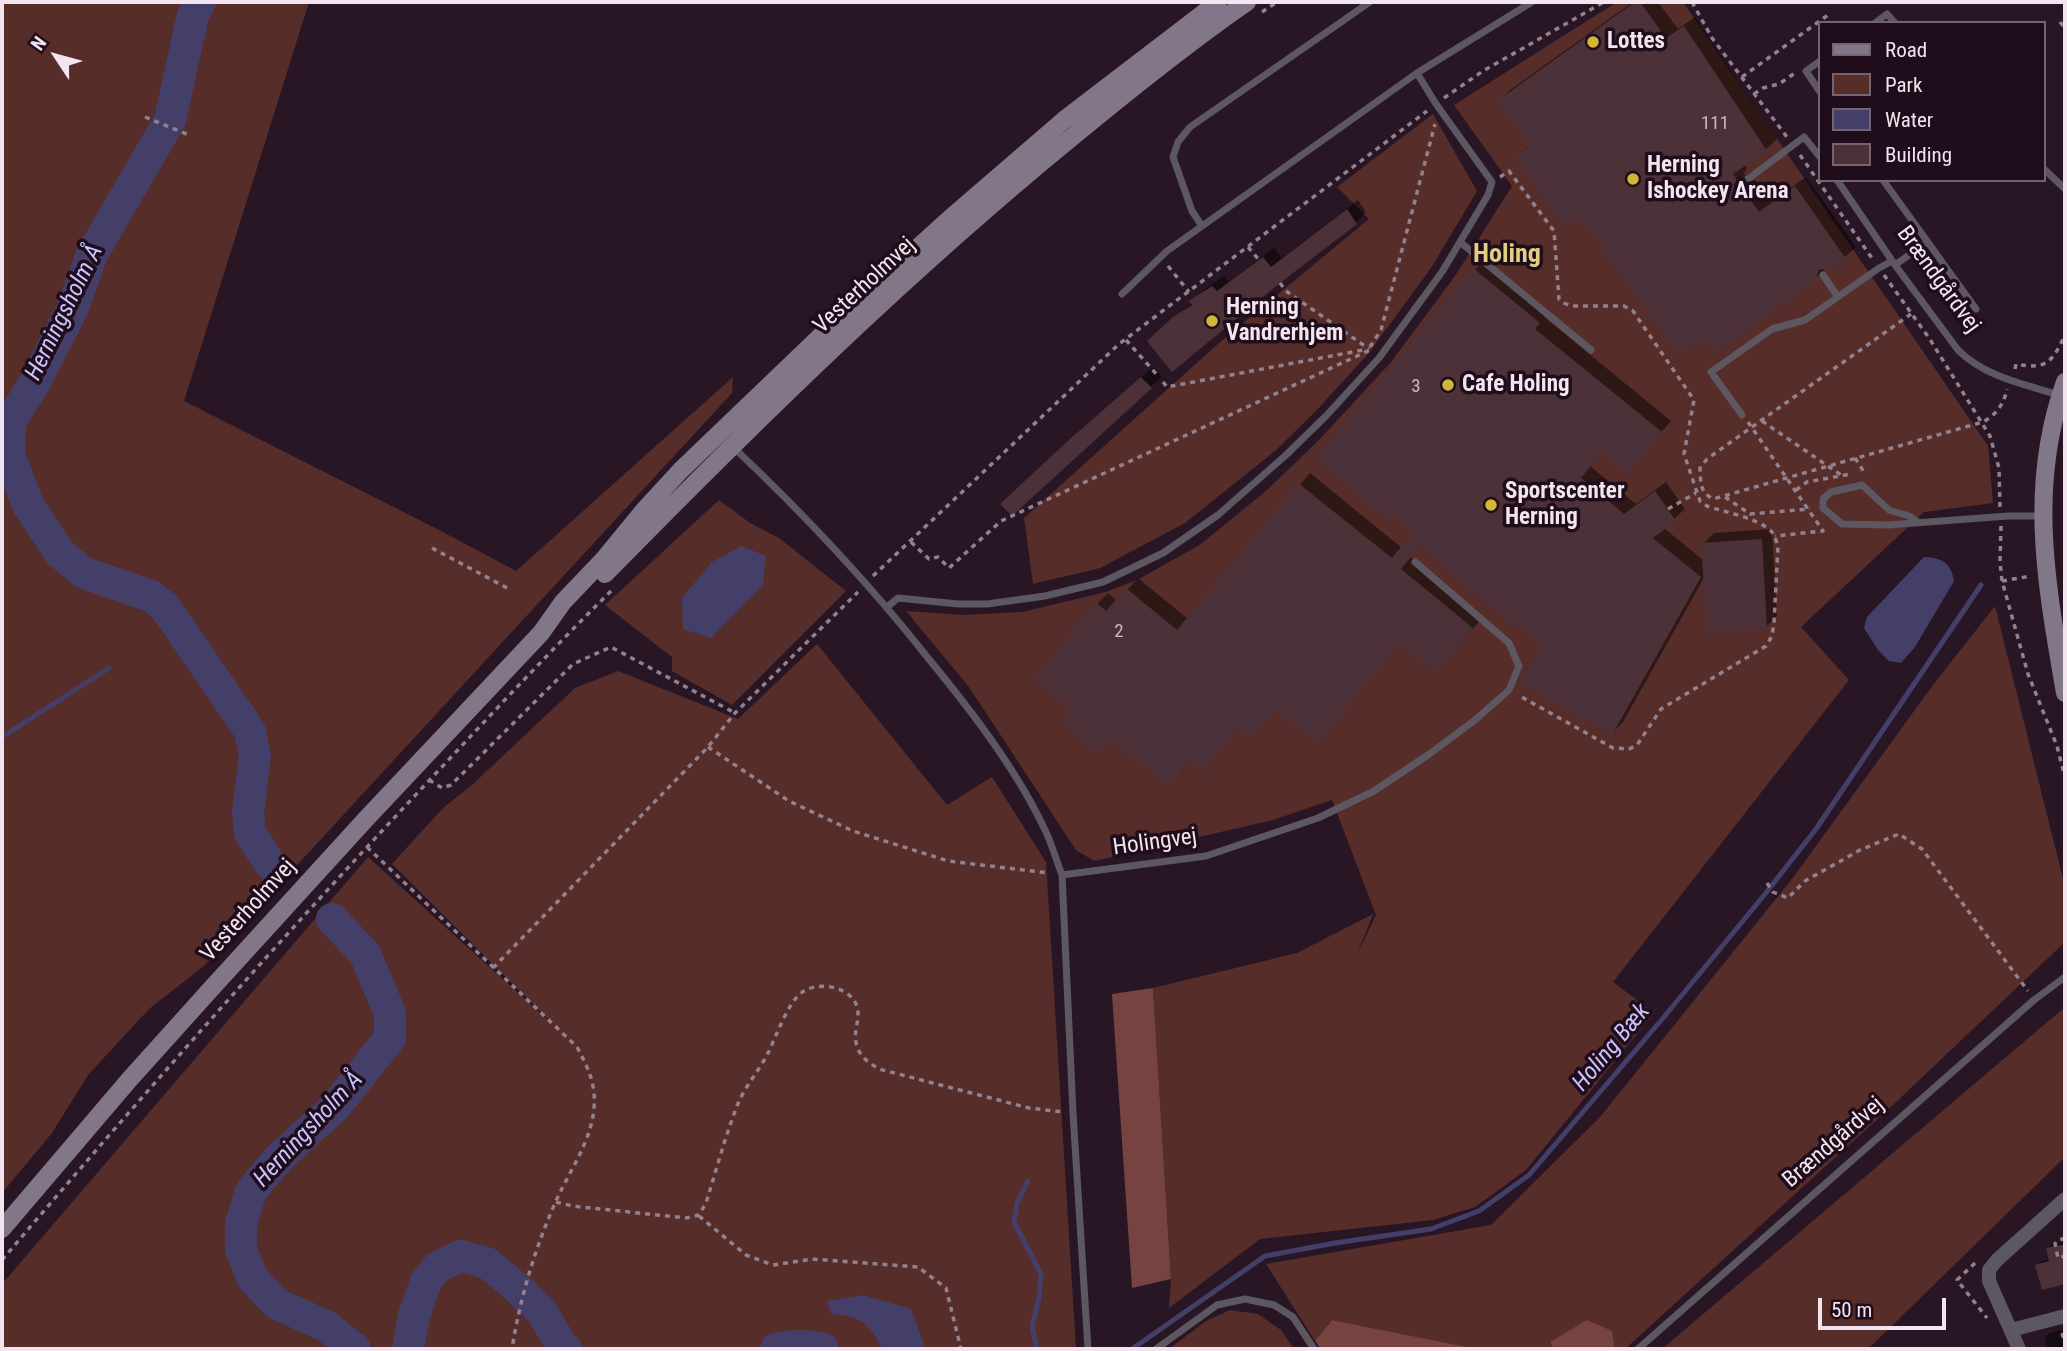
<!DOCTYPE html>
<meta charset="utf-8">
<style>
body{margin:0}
#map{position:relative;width:2067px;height:1351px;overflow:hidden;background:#291625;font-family:"Roboto Condensed",sans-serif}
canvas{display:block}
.frame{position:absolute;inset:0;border:4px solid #f3e5ef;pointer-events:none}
.legend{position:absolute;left:1818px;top:21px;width:228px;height:161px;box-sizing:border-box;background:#200d1b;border:2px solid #746370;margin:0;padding:9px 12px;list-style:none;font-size:21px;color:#f3e5ef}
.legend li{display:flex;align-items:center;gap:14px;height:35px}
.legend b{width:35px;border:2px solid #746370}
.north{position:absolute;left:21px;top:21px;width:70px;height:70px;-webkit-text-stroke:5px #200d1b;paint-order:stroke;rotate:306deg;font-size:19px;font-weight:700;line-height:28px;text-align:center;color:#f3e5ef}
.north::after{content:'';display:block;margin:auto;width:24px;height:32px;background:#f3e5ef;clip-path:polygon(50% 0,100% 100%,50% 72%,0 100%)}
.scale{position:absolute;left:1818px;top:1298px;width:128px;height:32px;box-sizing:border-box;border:4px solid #f3e5ef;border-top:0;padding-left:9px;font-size:21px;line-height:24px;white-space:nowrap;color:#f3e5ef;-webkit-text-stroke:5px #200d1b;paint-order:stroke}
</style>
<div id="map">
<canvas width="2067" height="1351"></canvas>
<div class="frame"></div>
<ul class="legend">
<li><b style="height:9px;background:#817788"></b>Road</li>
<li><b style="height:19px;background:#572d2a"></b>Park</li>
<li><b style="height:19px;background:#443f69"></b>Water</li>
<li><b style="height:19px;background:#4c3139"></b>Building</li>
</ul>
<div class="north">N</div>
<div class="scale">50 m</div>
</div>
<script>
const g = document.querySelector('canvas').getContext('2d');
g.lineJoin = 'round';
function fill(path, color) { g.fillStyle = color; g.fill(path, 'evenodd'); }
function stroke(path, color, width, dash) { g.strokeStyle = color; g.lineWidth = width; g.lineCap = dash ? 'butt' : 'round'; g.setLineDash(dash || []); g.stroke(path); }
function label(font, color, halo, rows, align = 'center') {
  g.font = font + ' "Roboto Condensed",sans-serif'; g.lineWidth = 7; g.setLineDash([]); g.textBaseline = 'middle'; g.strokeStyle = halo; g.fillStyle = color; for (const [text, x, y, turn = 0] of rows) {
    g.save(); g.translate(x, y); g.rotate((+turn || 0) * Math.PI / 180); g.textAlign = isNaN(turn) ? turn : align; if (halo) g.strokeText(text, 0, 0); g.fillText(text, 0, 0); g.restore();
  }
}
fill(new Path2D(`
 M2 2H309L184 401 441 531 516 571 733 377 732 393 205 965 149 1009 88 1075 52 1133 2 1193Z
 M1617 2H1683L1988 446 1993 503 1924 512 1801 627 1849 680 1613 982 1654 1013 1526 1170 1475 1207 1433 1220 1260 1239 1169 1308 1171 1279 1153 988 1297 953 1373 914 1357 955 1376 915 1332 800 1273 820 1094 861 1076 850 969 687 906 611 963 615 1022 612 1106 592 1139 579 1201 544 1267 490 1319 440 1391 362 1455 276 1512 186 1454 105Z
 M1433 114 1477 191 1431 268 1368 354 1315 412 1275 451 1185 523 1100 568 1033 584 1024 518 1219 343 1369 219 1337 187Z
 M719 500 750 523 779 538 846 591 732 705 672 671V657L605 605Z
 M1995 606 2065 887V942L1895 1103 1625 1349H1615L1612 1331 1550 1342 1554 1349H1478L1332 1320 1315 1341 1266 1264 1491 1225 1600 1117 1792 879 1933 685Z
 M817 644 947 805 992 777 1046 862 1076 1349H2V1284L368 857 559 1030 392 864 443 808 473 784 575 688 618 671 738 719Z
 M2065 1007V1157L1868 1349H1662Z
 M1230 1310 1258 1314 1281 1330 1294 1349H1169L1206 1321Z`), '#572d2a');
fill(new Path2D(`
 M1153 988 1171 1279 1132 1288 1112 994Z
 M1332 1320 1478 1349H1321L1315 1341Z
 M1587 1320 1612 1331 1615 1349H1554L1550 1342Z`), '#764340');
fill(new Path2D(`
 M741 546 766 556 763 585 711 638 683 629 682 598 712 562Z
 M1924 557C1943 558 1951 563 1954 581L1915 647 1901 663 1889 661 1878 650 1864 628 1867 617Z
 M863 1295 911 1309 924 1344 923 1349H883C868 1324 863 1316 831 1314L827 1301Z`), '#443f69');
fill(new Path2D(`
 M1633 2H1658L1678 29 1695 17 1777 139 1766 149 1744 164 1747 168 1744 173 1746 179 1752 181 1755 180 1771 202 1806 177 1856 247 1845 257 1828 270 1826 268 1817 277 1704 336 1581 216 1516 157 1530 144 1499 101 1510 90Z
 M1358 200 1366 212 1356 223 1160 330 1192 303 1202 291 1224 276 1229 282 1274 248 1282 258Z
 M1485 259 1549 311 1544 317 1671 421 1627 472 1602 452 1590 466 1636 504 1666 482 1685 509 1664 528 1704 561 1703 544 1714 533 1772 529 1777 616 1766 627 1705 576 1623 722 1612 733 1546 643 1420 546 1410 557 1483 617 1436 671 1401 642 1240 727 1203 771 1190 760 1179 774 1074 708 1097 604 1108 593 1117 601 1138 578 1188 619 1310 473 1402 548 1415 532 1475 270Z
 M1153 367 1162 376 1151 387 1013 493Z
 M2065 1241V1282L2043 1288 2037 1266 2042 1261 2050 1259 2048 1249 2052 1244Z
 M2065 1329V1349H2048L2045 1337 2050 1333Z`), '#0007');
stroke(new Path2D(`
 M2 737 109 668
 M1028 1181 1017 1203 1014 1222 1041 1274 1039 1298 1032 1327 1037 1349
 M1132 1349 1265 1256 1335 1243 1431 1229 1479 1211 1529 1175 1664 1017 1765 894 1816 829 1981 585`), '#443f69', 5);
stroke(new Path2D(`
 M200 2 193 15 170 120 92 254 72 310 34 384 10 422 9 455 28 505 60 553 84 573 151 596 165 607 250 731 255 755 248 813 250 833 270 864
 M332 919 365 954 390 1013V1038L335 1107 279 1158 251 1191 241 1224V1250L253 1279 277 1304 326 1326 355 1349
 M408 1349 414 1316 426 1281 439 1266 461 1256 487 1263 515 1286 542 1312 562 1346 566 1349
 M776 1349C791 1345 808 1345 823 1349`), '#443f69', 32);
fill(new Path2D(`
 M1635 2H1640L1666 38 1684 26 1767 151 1733 174 1737 180 1734 185 1736 189 1740 191 1744 190 1759 212 1795 186 1846 259 1828 272 1823 269 1819 270 1817 275 1818 279 1715 353 1704 338 1679 356 1580 218 1565 229 1514 157 1529 146 1497 101Z
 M1347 209 1357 224 1280 283 1172 372 1147 341 1173 317 1192 305 1189 301 1212 286 1217 291 1263 257 1271 267Z
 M1473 268 1540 323 1535 329 1662 432 1628 474 1601 453 1581 478 1624 514 1655 491 1676 521 1653 538 1701 577 1612 735 1520 684 1543 644 1519 625 1516 628 1419 547 1401 569 1473 628 1436 673 1400 643 1317 744 1276 710 1252 739 1239 728 1203 773 1189 761 1169 787 1111 739 1099 754 1060 722 1071 709 1034 678 1096 602 1106 611 1126 588 1177 630 1298 483 1392 558 1413 532 1393 516 1389 521 1331 473 1316 458Z
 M1141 377 1152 388 1012 516 1000 504 1070 439Z
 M1762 539 1767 629 1707 633 1701 543Z
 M2065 1244V1284L2042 1290 2035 1265 2049 1261 2046 1248Z`), '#4c3139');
stroke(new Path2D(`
 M1692 2 1712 38 1787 137
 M1262 12 1277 2
 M2060 22 2065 28
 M1742 77 1828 15
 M1754 94 1763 88 1779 84 1795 73
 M1444 98 1483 71 1604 2
 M145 117 189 135
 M1800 155 1874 261
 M1500 177 1509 171 1554 231 1559 299 1564 303 1571 306H1624L1633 311 1694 400 1684 454 1700 501 1707 506C1724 512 1758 518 1771 531 1775 535 1776 541 1778 546L1774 623 1772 636 1766 646 1661 709 1637 745 1629 749 1613 748 1518 695
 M1248 247 1259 260
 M1168 266 1189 292
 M1884 275 1929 338 1990 436 1999 468 2000 508
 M1280 283 1286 291 1369 349
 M1911 314 1707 459 1700 468C1701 483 1699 491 1713 499L1983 422C1996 415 2004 404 2007 389
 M1126 340 1159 377
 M1370 347 1381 330 1435 124
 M2015 369 2016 364C2047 370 2052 362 2065 335
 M1163 382 1167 387 1363 350
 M1762 421 1841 475 1842 478
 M1748 422 1823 531 1775 536
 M1855 458 1864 472 1863 475
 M1796 490 1807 482 1851 474
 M1725 497 1750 514 1810 509
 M1668 509 1696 493
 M2001 526 2000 562 2002 581 2028 674 2057 746 2065 778
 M911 542 929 559 938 557 949 568 1001 521 1370 350
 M432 548 511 590
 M873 576 1119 344 1427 111
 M2002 581 2031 576
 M708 747 789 801 853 831 948 861 1049 873
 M429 780 442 788 451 785 573 664 611 647 735 713
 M367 847 577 1047C588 1068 596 1083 594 1108 591 1142 570 1170 556 1201 535 1248 520 1298 512 1349
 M1767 883 1773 892 1788 898 1805 881 1860 850 1899 834 1922 849 2028 991
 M493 968 708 747 735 713 858 592
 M556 1202 572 1206 686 1218 699 1215 706 1203C716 1171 725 1137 737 1106 744 1088 758 1072 767 1055 776 1038 788 1000 804 991 816 984 833 985 845 992 870 1009 850 1028 857 1046 860 1057 869 1063 879 1069L1029 1108 1063 1112
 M699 1216 746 1255 773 1265 812 1259 918 1267 946 1288 961 1349
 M2065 1238 2057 1241 2055 1244 2058 1258 2065 1256
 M2 1260C139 1099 279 940 424 786 486 720 547 654 611 591
 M1975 1263 1957 1280 1987 1318
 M2062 1333 2065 1344`), '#92818e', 3.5, [5, 5]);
stroke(new Path2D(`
 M1875 23 1887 14 1895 23
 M1820 61 1806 71 1820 92
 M2044 169 2065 189
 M1837 180 1895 265 1958 350C1985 377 2024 384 2059 395
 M1883 180 1976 309
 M1740 185 1804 137 1820 157
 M1202 226 1192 211 1173 157 1178 142 1190 127 1370 2
 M1460 242 1591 350
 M1895 265 1927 242
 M1823 275 1838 297
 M1122 294 1167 251 1417 73 1532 2
 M1742 415 1711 372 1772 329 1805 320 1879 268 1892 261
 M732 446C802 512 868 582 928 658 970 709 1017 770 1045 830 1052 844 1056 860 1062 875
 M1918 522 1909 516 1889 510 1862 485 1831 492 1823 499V508L1842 524 1888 525 2008 516H2042
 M887 607 898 598 958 604H987L1045 596 1103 582 1163 553 1218 515 1286 455 1326 416 1379 358 1442 272 1488 195 1492 182 1436 104 1417 73
 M1088 1349 1073 1113 1062 875 1206 856 1318 818 1374 791 1428 755 1475 720 1509 690 1519 666 1509 643 1415 562
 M1156 1349 1217 1305 1245 1299 1274 1305 1293 1317 1314 1349
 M1638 1349 2034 1000 2065 977`), '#5d5761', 7);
stroke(new Path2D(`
 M2011 1330 2065 1316
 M2019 1349 1989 1281V1270L1997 1260 2065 1199`), '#5d5761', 14);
stroke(new Path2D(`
 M2065 382C2027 488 2047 587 2065 693
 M605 574C754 422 906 273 1071 138 1128 91 1186 44 1247 2
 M2 1229 129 1080 210 990 365 820 541 633 563 602 604 559 645 509 681 470 829 328 955 214 1064 120 1218 2`), '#817788', 18);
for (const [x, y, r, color] of [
 [1593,42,7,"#d2b736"],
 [1633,179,7,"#d2b736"],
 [1212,321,7,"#d2b736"],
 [1448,385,7,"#d2b736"],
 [1491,505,7,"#d2b736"]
]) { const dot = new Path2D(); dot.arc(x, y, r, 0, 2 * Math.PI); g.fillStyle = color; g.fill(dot); stroke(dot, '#200d1b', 2.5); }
label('19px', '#c9b8c2', null, [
 ["111",1715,124],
 ["3",1416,387],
 ["2",1119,632]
]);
label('bold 23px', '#f3e5ef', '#200d1b', [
 ["Lottes",1607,42],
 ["Herning",1647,166],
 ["Ishockey Arena",1647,192],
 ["Herning",1226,308],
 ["Vandrerhjem",1226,334],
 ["Cafe Holing",1462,385],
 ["Sportscenter",1505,492],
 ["Herning",1505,518]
], 'left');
label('23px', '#f3e5ef', '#200d1b', [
 ["Brændgårdvej",1938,280,54],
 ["Vesterholmvej",865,286,-43],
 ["Holingvej",1155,843,-8],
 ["Vesterholmvej",249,911,-48],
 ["Brændgårdvej",1834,1143,-41]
]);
label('italic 24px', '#c7c3fd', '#200d1b', [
 ["Herningsholm Å",65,313,-64],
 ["Holing Bæk",1612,1048,-50],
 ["Herningsholm Å",309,1130,-47]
]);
label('bold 26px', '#e1cf81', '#200d1b', [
 ["Holing",1507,255]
]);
</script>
